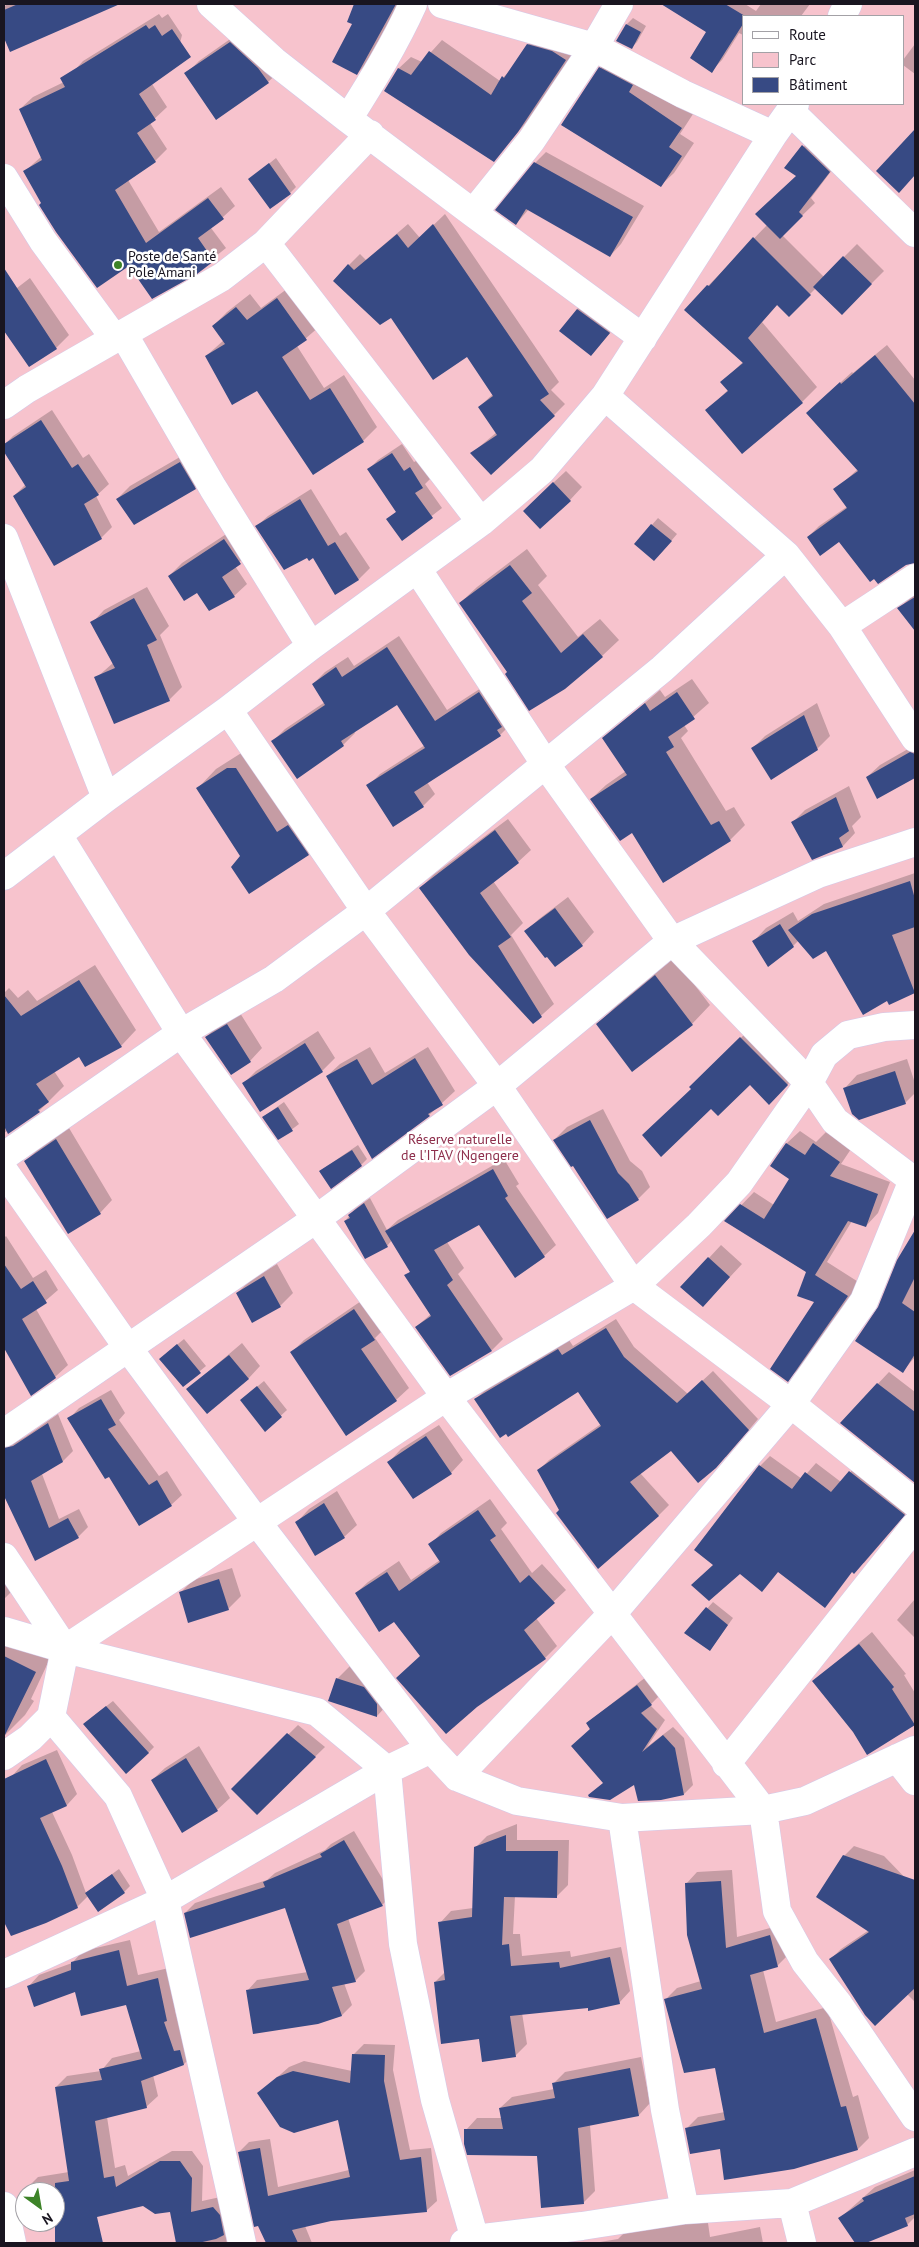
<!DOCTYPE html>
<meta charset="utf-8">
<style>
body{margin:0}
#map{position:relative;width:919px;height:2247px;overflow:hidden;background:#fbfbfb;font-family:"PT Sans",sans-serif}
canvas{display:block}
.frame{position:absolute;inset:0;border:5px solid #191520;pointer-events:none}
.legend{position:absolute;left:742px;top:15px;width:162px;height:90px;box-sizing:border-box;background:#fff;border:1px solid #a3a1a6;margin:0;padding:6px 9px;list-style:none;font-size:15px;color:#191520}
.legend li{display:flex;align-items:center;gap:10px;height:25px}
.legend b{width:25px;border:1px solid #a3a1a6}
.north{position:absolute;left:15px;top:2182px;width:50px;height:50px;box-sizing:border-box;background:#fff;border:1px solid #a3a1a6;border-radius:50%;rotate:148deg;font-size:14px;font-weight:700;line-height:20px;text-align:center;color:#191520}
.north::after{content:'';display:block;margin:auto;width:18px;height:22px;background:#3d8328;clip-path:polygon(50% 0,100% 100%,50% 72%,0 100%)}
</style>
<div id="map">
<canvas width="919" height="2247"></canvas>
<div class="frame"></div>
<ul class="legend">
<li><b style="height:6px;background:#fff"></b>Route</li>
<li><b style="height:14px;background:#f7c3cd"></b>Parc</li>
<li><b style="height:14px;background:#374a84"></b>Bâtiment</li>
</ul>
<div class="north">N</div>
</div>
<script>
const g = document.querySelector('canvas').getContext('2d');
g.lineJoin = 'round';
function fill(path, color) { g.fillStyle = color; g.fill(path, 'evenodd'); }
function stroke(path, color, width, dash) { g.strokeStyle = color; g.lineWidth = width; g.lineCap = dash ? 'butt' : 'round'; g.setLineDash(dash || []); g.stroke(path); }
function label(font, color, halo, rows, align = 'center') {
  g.font = font + ' "PT Sans",sans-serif'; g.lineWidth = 5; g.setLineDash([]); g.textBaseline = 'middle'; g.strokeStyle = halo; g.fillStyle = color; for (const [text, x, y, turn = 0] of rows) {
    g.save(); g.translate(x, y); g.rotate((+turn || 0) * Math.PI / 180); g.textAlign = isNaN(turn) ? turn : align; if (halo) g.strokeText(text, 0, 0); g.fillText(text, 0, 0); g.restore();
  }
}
fill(new Path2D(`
 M4 4H915V2243H4ZM743 16H903V104H743ZM25 2192H55V2222H25Z`), '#f7c3cd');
fill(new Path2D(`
 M7 4H85L88 10 11 51 4 35V7Z
 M355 4H399L365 65 357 74 354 23 348 21Z
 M663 4H745L756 11 761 4H810L801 16H743V35L739 33 722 60 711 71 708 32Z
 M159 14 162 18 168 14 182 35 175 63 152 84 167 107 150 123 167 149 155 161 128 180 159 232 221 187 235 206 211 228 226 248 196 272 130 265 42 203 24 172 42 156 20 109 33 97 64 82 83 61Z
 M633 18 646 26 637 42 631 48 627 24Z
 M243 30 281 70 268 82 186 74 199 61Z
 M540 33 578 48 530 118 493 161 398 69 411 57 422 62 442 40 500 81 514 66 528 45Z
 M915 44V74L903 65V60Z
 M613 56 641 79 693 114 680 134 694 143 674 173 661 185 600 68Z
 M816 133 841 158 811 198 815 203 782 235 824 277 857 244 884 271 842 313 816 288 789 315 778 304 762 322 817 387 802 402 707 410 728 390 722 382 743 362 708 286 768 224 797 176 786 167Z
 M546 152 644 206 621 244 610 256 529 209 516 224 535 163Z
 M276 158 296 187 290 193 250 179Z
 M445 214 559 382 551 390 565 404 554 415 472 453 497 432 479 407 493 394 467 355 391 316 334 280 360 254 366 260 408 224 420 238Z
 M30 278 69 335 56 348 29 366 4 329V298Z
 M291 286 320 326 297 346 324 388 344 375 377 427 363 441 313 473 258 390 206 356 224 340 213 326 227 312 250 294 261 308Z
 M590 297 621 320 591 355 577 309Z
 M887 345 915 380V528L901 539 839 541 808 537 819 526 848 506 835 490 858 469 819 402 852 372 853 373Z
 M52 410 83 458 89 454 109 484 96 496 112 527 101 538 55 565 14 496 26 484 4 450V445L13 436Z
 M402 444 414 462 420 459 431 478 425 484 442 508 402 539 388 519 397 511 369 469 378 460Z
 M192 450 207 475 195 488 117 499 130 486Z
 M566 471 582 487 570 500 537 498Z
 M311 489 340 536 346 532 370 568 359 579 335 593 314 557 257 526 268 516Z
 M658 518 677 534 660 554 635 544Z
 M237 527 253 550 235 566 247 584 234 596 198 591 169 576 182 563Z
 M527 549 547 576 538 585 578 637 600 619 619 640 602 656 508 672 460 603 477 587Z
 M147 587 169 626 160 635 182 687 169 700 96 678 113 663 92 623 104 610Z
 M915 594V629L899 608Z
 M399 636 447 710 492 681 512 723 500 735 427 782 435 794 423 806 368 786 380 774 425 745 397 703 354 731 355 733 343 745 273 741 285 729 325 702 313 684 325 672 348 657 354 666Z
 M692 679 709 703 684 725 688 731 681 738 726 811 734 807 745 825 730 840 664 882 632 831 591 799 606 785 626 771 604 738 660 690 665 697Z
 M817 703 830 736 817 749H752L765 736Z
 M915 745V776L878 797 867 777 880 765Z
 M246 750 327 836 308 854 241 856 198 788 216 769Z
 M849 786 861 817 852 826 855 833 843 846 812 858 793 822 805 810Z
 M508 819 531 850 518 862 493 881 523 923 511 935 554 1004 533 1023 421 888 433 875Z
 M915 873V992L890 1003 826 949 798 941 793 946 754 941 766 928 793 912 798 921 824 904Z
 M568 897 594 932 582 945 526 931 539 919Z
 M674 958 710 1005 692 1024 597 1025 616 1006Z
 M95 965 136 1030 121 1046 79 1055 54 1071 64 1086 39 1111 4 1133V993L9 988 18 998 28 990 37 1001Z
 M240 1013 262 1048 250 1061 206 1037 219 1025Z
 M754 1025 800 1072 769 1103 750 1083 693 1089 691 1087Z
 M318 1031 335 1058 322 1071 243 1084 256 1071Z
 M370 1047 385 1073 428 1047 455 1091 429 1115 327 1076 340 1064Z
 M907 1059 915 1083V1093L905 1103 845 1088 857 1075Z
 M284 1102 299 1124 279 1139 263 1117Z
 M603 1109 630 1161 642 1171 650 1187 638 1199 573 1164 554 1140 567 1127Z
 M69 1128 112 1200 100 1213 26 1161 39 1148Z
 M800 1131 816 1142 826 1132 851 1149 841 1164 890 1182 878 1213 866 1226 852 1221 827 1262 860 1283 800 1368 787 1380 816 1302 807 1272 726 1221 754 1192 774 1205 791 1178 772 1166 787 1143Z
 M358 1145 367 1159 361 1165 320 1171Z
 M504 1159 519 1184 516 1186 556 1245 544 1256 479 1224 447 1242 464 1268 458 1274 503 1339 492 1350 416 1327 431 1314 406 1276 411 1271 392 1240 387 1246 345 1221 355 1209 370 1198 387 1230 398 1220Z
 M915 1232V1357L903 1371 879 1308 898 1261Z
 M6 1236 33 1278 46 1270 58 1290 36 1309 68 1365 55 1377 31 1394 4 1346V1238Z
 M721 1245 742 1264 715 1293 682 1287Z
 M277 1264 293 1293 280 1306 253 1321 237 1293 250 1281Z
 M367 1297 386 1327 375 1338 409 1388 396 1400 292 1352 304 1340Z
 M616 1319 634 1347 688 1394 713 1371 758 1419 726 1457 671 1450 640 1473 669 1505 658 1516 560 1510 539 1470 549 1460 601 1424 578 1390 476 1399 486 1389 569 1340 573 1346Z
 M184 1339 206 1366 183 1385 167 1353Z
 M242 1343 260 1366 248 1379 188 1389Z
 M889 1372 915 1392V1482L841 1423Z
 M264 1381 287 1410 265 1430 247 1395Z
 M111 1390 125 1413 119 1420 159 1476 167 1471 182 1495 171 1505 139 1525 109 1475 69 1419 79 1408Z
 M58 1414 73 1451 63 1461 42 1474 59 1519 79 1509 88 1527 78 1537 36 1559 4 1493V1448L25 1437Z
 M439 1425 463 1460 451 1473 389 1462 401 1449Z
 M770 1456 802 1479 816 1463 841 1482 860 1462 914 1504 864 1563 799 1547 762 1590 740 1572 714 1564 760 1466Z
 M337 1491 357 1525 344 1537 297 1522 309 1509Z
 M490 1499 507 1523 501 1529 532 1573 542 1564 566 1590 536 1618 557 1646 545 1658 476 1706 422 1655 394 1621 356 1593 368 1582 399 1561 411 1580 440 1560 430 1545 441 1533Z
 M4 1561 14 1570 10 1593 4 1599Z
 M232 1568 241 1596 228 1609 180 1593 193 1580Z
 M915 1599V1638L897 1620Z
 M713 1602 733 1618 710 1650 686 1632Z
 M872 1632 906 1674 904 1675 915 1693V1725L867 1753 854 1732 814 1681Z
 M4 1639 52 1654 31 1699 34 1701 25 1715 4 1736Z
 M350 1666 377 1675 389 1703 377 1716 337 1679Z
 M646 1677 660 1695 650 1705 665 1720 647 1747 673 1727 684 1738 693 1785 684 1794 635 1783 589 1795 610 1779 587 1723Z
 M113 1701 154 1747 148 1753 91 1718Z
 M298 1725 325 1747 257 1813 233 1789Z
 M199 1746 230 1798 217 1810 152 1780 165 1768Z
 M57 1750 77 1794 67 1805 52 1812 72 1855 86 1893 119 1869 130 1886 124 1892 88 1896 77 1907 11 1935 4 1919V1839L8 1837 4 1828V1791L16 1785 12 1776 22 1765Z
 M517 1824V1840H569L568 1885 557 1896H515L513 1934H520L522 1956 570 1951 571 1957 621 1947 630 1991 619 2003 522 2013 527 2044 515 2056 480 2038 435 1982 445 1972 440 1923 451 1911 473 1908 475 1848 487 1836Z
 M354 1831 392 1895 382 1905 348 1918 365 1971 355 1981 344 1983 352 2005 342 2015 318 2023 248 1990 257 1980 308 1972 286 1906 185 1913 195 1903 267 1880 275 1873 325 1850 331 1844Z
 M854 1846 884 1856 915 1888V2002L907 1994 831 1959 841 1949 869 1930 844 1856Z
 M732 1870 737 1937 781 1925 789 1954 777 1966 763 1970 776 2022 827 2007 853 2097 858 2095 869 2138 858 2149 794 2168 722 2148 686 2129 698 2117 725 2112 716 2066 666 1999 677 1988 701 1981 686 1884 697 1872Z
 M130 1940 138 1975 169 1968 178 2009 175 2011 185 2041 195 2053 184 2064 153 2075 158 2096 146 2107 107 2117 115 2168 125 2165 128 2176 172 2151H192L203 2166 202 2201 225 2196 235 2223 225 2233 227 2243H178L170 2210 143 2204 55 2212V2192H27V2188L38 2177 69 2172 56 2087 67 2076 101 2071 112 2058 141 2051 127 2003 76 1990 28 1987 39 1975 72 1963 83 1951Z
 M364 2044 395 2045 393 2070 410 2150 431 2148 437 2201 426 2211 330 2219 305 2226 312 2243H267L259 2224 239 2152 249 2142 270 2139 278 2187 349 2170 339 2119 258 2094 289 2067 304 2061 352 2071 354 2054Z
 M641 2057 650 2103 639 2115 590 2125 595 2191 583 2203 538 2155 466 2130 477 2118H502L500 2108 512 2097 554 2089 553 2084 565 2072Z
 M915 2170V2217L907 2225 862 2243H856L840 2218 875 2187Z
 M707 2216 710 2237 760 2227 763 2243H594L618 2239 625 2232Z`), '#0003');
fill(new Path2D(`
 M18 4H120L10 52 4 38V10Z
 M354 4H396L357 75 332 62 352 24 347 22Z
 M661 4H725L745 16H743V24L712 73 690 58 706 32Z
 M626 24 641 32 632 49 616 41Z
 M146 25 149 29 155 25 162 36 172 29 191 57 139 94 156 120 137 133 156 162 115 190 146 243 208 198 224 219 198 238 214 261 197 274 152 299 129 266 97 288 56 232 39 205 41 203 23 171 42 160 19 109 65 87 60 78Z
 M230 42 258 68 269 83 216 120 184 73Z
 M527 44 552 51 566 60 518 132 494 162 384 91 398 68 411 75 429 51 491 95 502 76 504 78Z
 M599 67 633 85 629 92 682 128 669 147 682 156 661 187 561 125Z
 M915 129V175L899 193 876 171Z
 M802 145 830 172 799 212 803 216 780 239 755 214 796 176 784 168Z
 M534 162 633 217 610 257 526 209 516 225 495 210Z
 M269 163 291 194 270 209 248 179Z
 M433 224 549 394 540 400 555 416 491 475 470 453 497 435 478 407 493 396 467 357 433 380 391 318 380 325 333 281 348 264 354 270 397 234 408 248Z
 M753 237 811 295 789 317 777 305 748 338 803 403 742 454 705 410 728 391 720 382 743 363 684 310 707 285 709 286Z
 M843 256 872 284 842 315 813 287Z
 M4 268 57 349 29 367 4 331Z
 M277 298 307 340 282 357 310 400 330 388 364 442 313 475 257 391 232 405 205 356 225 344 212 326 236 307 247 320Z
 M577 309 610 333 591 356 559 331Z
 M875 355 915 404V563L906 565 878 584 874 579 870 582 839 542 820 556 807 537 847 508 833 489 858 471 806 413 840 382 841 384Z
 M41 420 72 468 78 464 99 495 84 504 102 539 54 566 13 496 26 487 4 452V444Z
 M392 453 404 471 410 467 423 488 415 493 433 518 402 541 386 519 396 512 367 469Z
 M180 462 196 489 134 525 116 499Z
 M553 482 571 501 540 529 523 511Z
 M300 499 328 546 335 542 359 580 335 595 313 558 309 561 307 558 284 570 255 526Z
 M651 524 672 541 654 561 634 544Z
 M224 539 241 564 222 577 235 597 209 611 197 593 184 601 168 576Z
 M510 565 532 593 522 601 561 653 583 634 603 657 565 689 529 711 505 674 507 672 459 603Z
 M915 597V631L897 608Z
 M134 598 157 640 147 645 170 701 114 724 94 677 115 668 90 622Z
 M387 647 435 721 479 692 502 727 497 730 501 736 414 792 424 807 393 827 366 785 425 748 397 705 341 741 344 746 297 779 271 741 325 705 312 684 336 667 342 677Z
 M677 692 695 719 668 737 674 747 666 752 711 825 719 821 731 841 663 883 632 833 620 841 590 799 627 775 602 738 645 703 650 711Z
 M804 715 818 750 771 780 751 748Z
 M910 752 915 754V778L877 799 866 777Z
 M227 768H236L277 832 288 825 309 855 249 894 231 867 240 856 196 788Z
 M836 797 849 831 839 838 843 847 812 860 791 822Z
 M495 830 519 863 480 893 511 937 498 946 542 1017 533 1024 469 955 419 888Z
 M910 881 915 899V927L892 935 915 993 889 1005 887 1001 863 1015 826 951 813 959 788 930 812 914Z
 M555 908 583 946 555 967 547 957 545 958 524 931Z
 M780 924 794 947 768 967 752 941Z
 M655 975 693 1025 632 1072 596 1024Z
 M79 980 122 1047 85 1067 79 1057 36 1084 49 1102 38 1110 40 1112 8 1134 4 1126V995L21 1016Z
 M227 1024 251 1062 231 1075 205 1037Z
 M740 1037 788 1085 769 1105 750 1085 718 1116 711 1109 661 1157 642 1135 691 1089 689 1087Z
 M305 1043 323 1072 260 1112 242 1083Z
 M415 1058 443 1105 428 1114 430 1116 372 1159 326 1076 357 1059 372 1085Z
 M895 1071 906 1104 859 1120 852 1114 843 1088Z
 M278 1107 293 1131 278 1140 262 1117Z
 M590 1120 618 1173 629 1184 639 1200 607 1219 573 1166 571 1167 553 1140Z
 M56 1139 101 1214 68 1234 24 1161Z
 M786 1143 805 1155 813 1143 840 1162 830 1176 878 1194 866 1227 848 1221 815 1275 848 1296 788 1382 770 1369 814 1302 797 1296 806 1272 724 1221 740 1204 764 1219 789 1179 770 1166Z
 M352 1150 362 1166 331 1189 319 1171Z
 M493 1169 508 1196 505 1198 545 1257 515 1278 479 1225 434 1250 453 1280 447 1285 492 1351 450 1376 415 1327 431 1316 404 1275 410 1272 385 1231Z
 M364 1203 388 1247 365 1259 344 1221 350 1218 348 1215Z
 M915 1230V1277L902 1303 915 1312V1354L903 1373 855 1341 878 1307 897 1260Z
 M708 1257 730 1277 703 1307 680 1287Z
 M4 1264 21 1289 33 1281 47 1303 22 1319 56 1378 31 1396 4 1348Z
 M264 1276 281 1307 252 1323 236 1293Z
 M354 1309 375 1340 361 1349 397 1401 346 1436 290 1352Z
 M606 1328 624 1357 677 1403 702 1380 749 1430 716 1468 698 1483 671 1451 630 1482 659 1516 598 1569 556 1513 559 1510 537 1470 601 1426 578 1392 508 1437 506 1434 500 1438 474 1399 558 1349 562 1355Z
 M177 1344 201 1373 183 1387 159 1359Z
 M229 1355 249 1379 207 1414 186 1389Z
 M877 1383 915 1412V1483L840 1423Z
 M257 1386 282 1417 265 1432 240 1400Z
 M101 1399 116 1425 108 1429 149 1485 157 1480 172 1506 139 1526 109 1477 105 1479 67 1418Z
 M48 1423 63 1462 31 1481 49 1528 68 1518 79 1538 35 1561 4 1496V1448L13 1446Z
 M426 1436 452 1474 413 1499 387 1462Z
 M759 1465 792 1489 805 1472 831 1492 849 1471 905 1515 854 1574 852 1572 825 1608 778 1572 762 1592 740 1574 709 1601 691 1585 713 1565 694 1550Z
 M324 1503 345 1538 315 1556 295 1522Z
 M478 1510 496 1536 490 1540 520 1583 529 1575 555 1603 524 1630 546 1659 477 1707 446 1734 396 1678 420 1656 394 1622 379 1632 355 1593 387 1572 399 1591 440 1562 428 1544Z
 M219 1579 229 1610 188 1623 179 1592Z
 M706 1607 728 1625 710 1651 684 1633Z
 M859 1644 894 1687 892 1689 915 1725 867 1755 853 1732 812 1681Z
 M4 1656 36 1672 4 1737Z
 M336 1678 364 1687 377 1704V1717L328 1701Z
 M637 1685 652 1705 641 1713 657 1729 642 1752 663 1735 675 1748 684 1795 661 1800 638 1801 634 1785 610 1800 589 1797 588 1795 603 1783 571 1746 590 1729 586 1723Z
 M106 1706 149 1753 126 1774 83 1724Z
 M287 1733 316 1757 257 1815 231 1789Z
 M186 1758 218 1811 182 1833 151 1780Z
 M46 1759 67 1806 40 1818 62 1866 78 1908 46 1923 11 1936 4 1922V1779Z
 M506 1835V1851H558L557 1898 504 1897 502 1945 509 1944 511 1966 559 1962 560 1968 610 1957 620 2004 588 2011V2008L510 2016 516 2057 482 2062 479 2039 441 2044 434 1982 445 1980 438 1922 472 1917 474 1847Z
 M344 1840 383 1906 337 1924 356 1982 332 1987 342 2016 318 2024 253 2034 246 1990 309 1980 285 1908 190 1938 184 1913 265 1887 263 1882 322 1857 320 1854Z
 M843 1855 915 1880V1988L875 2026 865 2015 829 1959 869 1932 816 1897Z
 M112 1874 125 1893 98 1912 85 1893Z
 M721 1881 726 1948 770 1935 778 1967 750 1975 764 2033 816 2018 841 2107 846 2106 858 2150 794 2169 724 2180 720 2149 690 2154 685 2128 725 2120 715 2068 684 2073 664 1999 702 1989 687 1935 685 1883Z
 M119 1950 127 1986 158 1978 167 2021 164 2022 174 2051 180 2050 184 2065 141 2081 147 2108 95 2121 104 2178 114 2176 116 2187 160 2161H180L192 2178 191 2212 213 2207 220 2215 224 2235 216 2239 198 2243H176L170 2212 155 2214 143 2206 97 2217 103 2243H55V2183L69 2181 55 2087 102 2080 99 2069 142 2059 126 2005 81 2016 75 1992 34 2007 27 1986 71 1970V1962Z
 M352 2054 385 2055 384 2081 400 2160 421 2157 427 2212 331 2221 292 2230 298 2243H266L258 2226 254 2227 238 2152 260 2148 268 2196 350 2177 338 2120 294 2133 280 2127 257 2093 277 2077 293 2071 350 2083Z
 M630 2068 639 2116 578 2128 584 2204 541 2208 537 2156 467 2155 464 2144V2129H503L499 2108 555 2098 552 2083Z
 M915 2176V2214L905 2218 908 2226 866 2243H855L838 2218 864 2201 862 2198Z`), '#374a84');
const minor = new Path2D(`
 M211 4 274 61 348 119 473 213 643 338
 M442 4 594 47 683 94 773 135
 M842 16 848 4
 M791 112 915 233
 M348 119C372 81 395 44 413 4
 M4 178 43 241 115 339
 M473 213 531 141 594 47 619 4
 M266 243 481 522
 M124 335 213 488 311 646
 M605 396 786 555 842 626 915 738
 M4 405 27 389 222 277 266 243 370 134
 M4 538 106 798
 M418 570 546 765 672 941 809 1083 835 1121 913 1180 864 1301 791 1404 613 1613 457 1777
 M842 626 915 578
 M228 710 366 911 497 1086 634 1286 791 1404 915 1503
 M58 835 181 1033 446 1397 763 1810 777 1911 805 1962 839 2005 915 2117
 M4 876 106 798 228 710 311 646 481 522 542 470 605 396 773 135 795 104
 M4 1156 181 1033 274 979 366 911 662 669 786 555
 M4 1171 128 1348 257 1522 431 1749 457 1777 517 1801 622 1818 763 1810 805 1801 915 1750
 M4 1433 316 1219 497 1086 672 941 818 874 915 842
 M4 1557 65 1649
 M4 1631 65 1649 317 1712 387 1770 403 1944 435 2100 476 2243
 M51 1717 118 1796 165 1900 242 2243
 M4 1756 30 1738 51 1717 65 1649 446 1397 634 1286 699 1225 739 1183 809 1083 824 1055 848 1035 884 1027 915 1025
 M897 1758 915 1781
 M726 1764 915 1526
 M622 1818 665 2110 685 2210
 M4 1974 165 1900 387 1770 431 1749
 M792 2203 802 2243
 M4 2206 12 2243
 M464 2243 475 2239 582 2226 685 2210 792 2203 915 2152`);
stroke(minor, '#d3c9e8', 29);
stroke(minor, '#fff', 28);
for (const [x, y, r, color] of [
 [118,265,5,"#3d8328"]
]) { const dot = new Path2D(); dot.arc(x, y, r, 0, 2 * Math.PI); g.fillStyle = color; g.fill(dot); stroke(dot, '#fff', 2); }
label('14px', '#191520', '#fff', [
 ["Poste de Santé",128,257],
 ["Pole Amani",128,273]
], 'left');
label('14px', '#8e2f4c', '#fff', [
 ["Réserve naturelle",460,1140],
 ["de l'ITAV (Ngengere",460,1156]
]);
</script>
